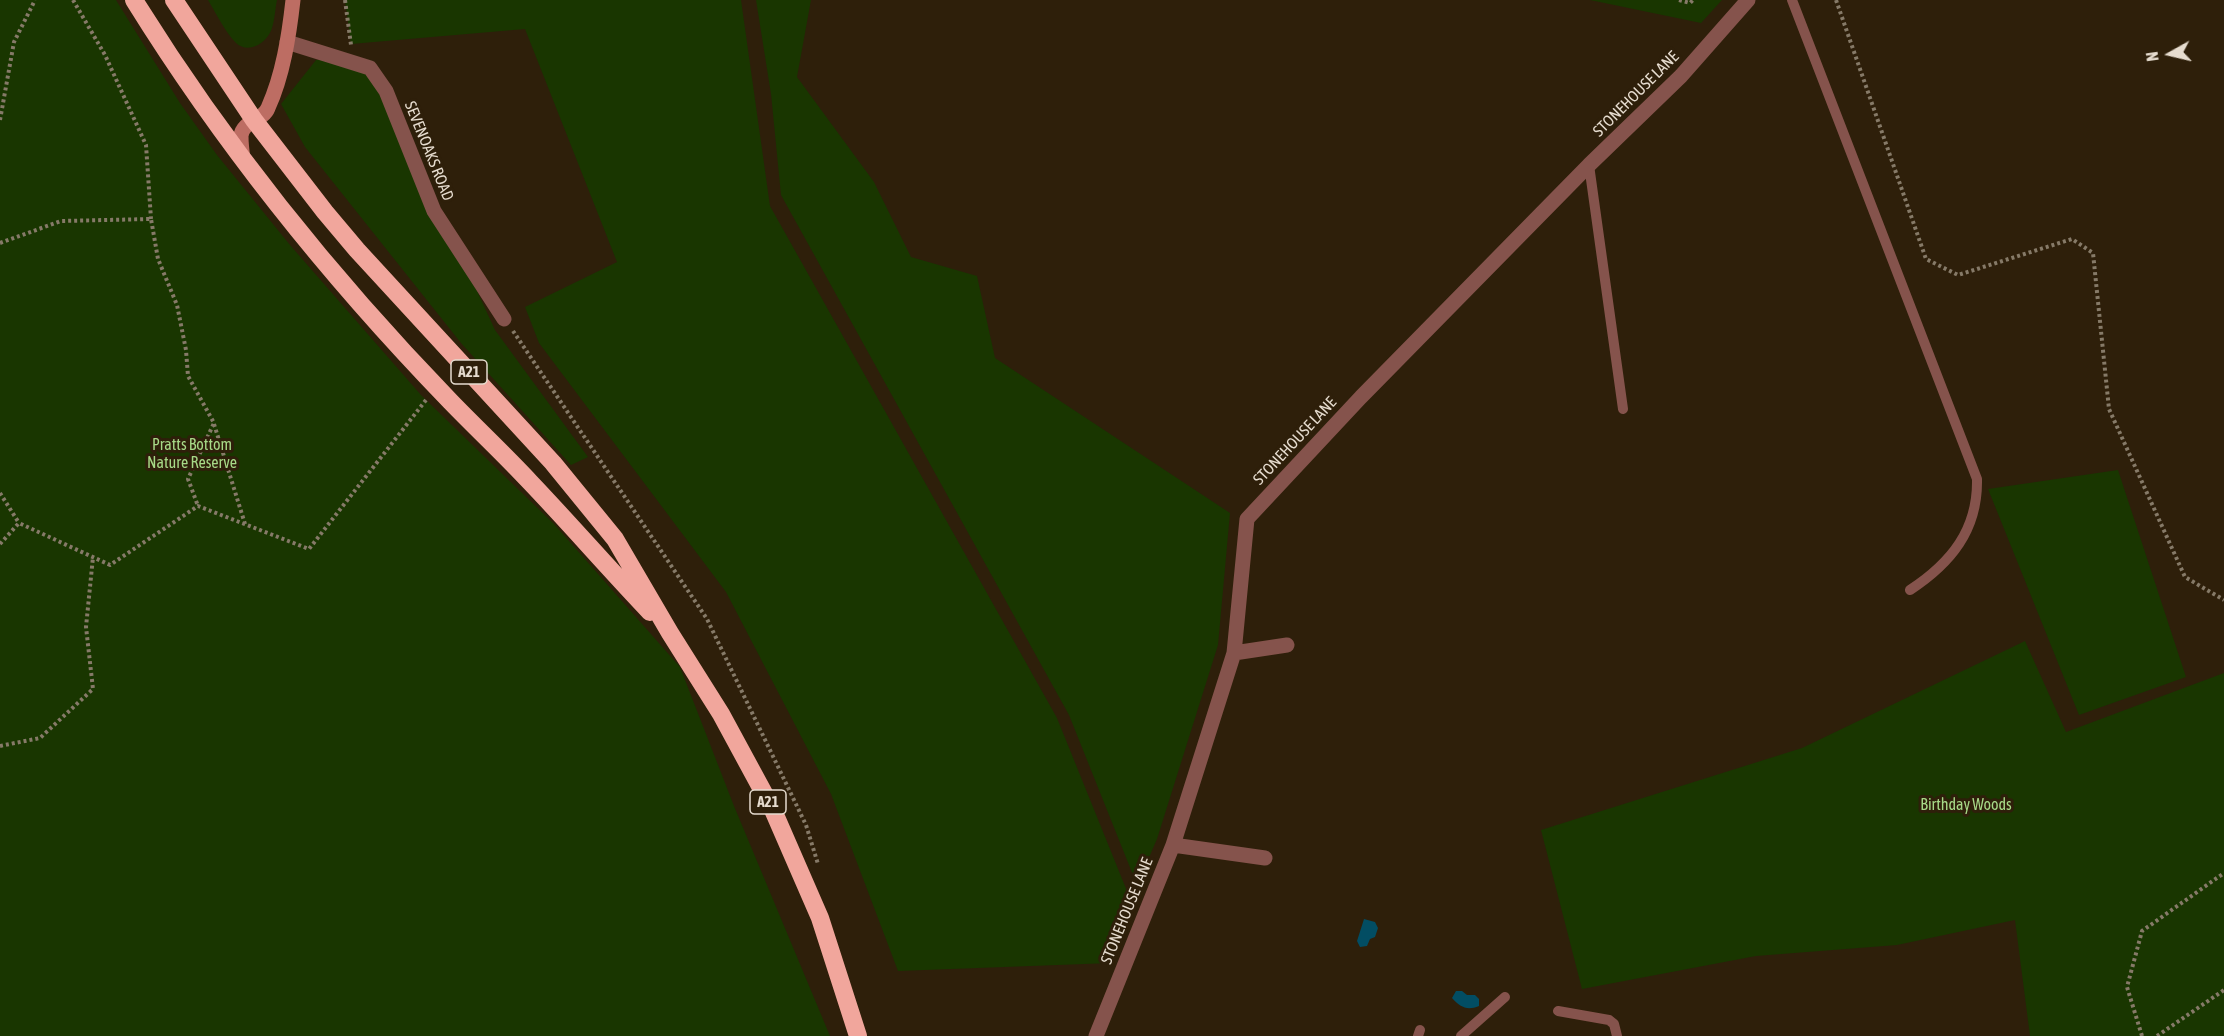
<!DOCTYPE html>
<style>
body{margin:0}
#map{position:relative;width:2224px;height:1036px;overflow:hidden;background:#2e1f0a;font-family:"Asap Condensed",sans-serif}
canvas{display:block}
.north{position:absolute;left:2140px;top:24px;width:60px;height:60px;-webkit-text-stroke:4px #2e1f0a;paint-order:stroke;rotate:262deg;font-size:16px;font-weight:700;line-height:24px;text-align:center;color:#e6dccf}
.north::after{content:'';display:block;margin:auto;width:21px;height:27px;background:#e6dccf;clip-path:polygon(50% 0,100% 100%,50% 72%,0 100%)}
</style>
<div id="map">
<canvas width="2224" height="1036"></canvas>
<div class="north">N</div>
</div>
<script>
const g = document.querySelector('canvas').getContext('2d');
g.lineJoin = 'round';
function fill(path, color) { g.fillStyle = color; g.fill(path, 'evenodd'); }
function stroke(path, color, width, dash) { g.strokeStyle = color; g.lineWidth = width; g.lineCap = dash ? 'butt' : 'round'; g.setLineDash(dash || []); g.stroke(path); }
function label(font, color, halo, rows, align = 'center') {
  g.font = font + ' "Asap Condensed",sans-serif'; g.lineWidth = 6; g.setLineDash([]); g.textBaseline = 'middle'; g.strokeStyle = halo; g.fillStyle = color; for (const [text, x, y, turn = 0] of rows) {
    g.save(); g.translate(x, y); g.rotate((+turn || 0) * Math.PI / 180); g.textAlign = isNaN(turn) ? turn : align; if (halo) g.strokeText(text, 0, 0); g.fillText(text, 0, 0); g.restore();
  }
}
fill(new Path2D(`
 M0 0H116L180 103 217 155 290 245 421 395 554 524 680 667 734 806 830 1036H0Z
 M208 0H277C275 9 275 19 272 28 268 42 249 55 236 43 225 32 216 13 208 0Z
 M345 0H741L770 206 1057 718 1129 896 1111 963 898 971 831 794 726 592 539 343 525 307 617 262 525 29 351 44Z
 M756 0H811L797 77 874 182 911 257 977 276 995 358 1230 513 1218 645 1157 839 1137 885 1069 715 781 195 771 94Z
 M1590 0H1722L1701 23Z
 M316 60H371L495 330 588 457 571 465 461 343 305 147 281 104Z
 M2118 470 2186 677 2079 715 1988 489Z
 M2025 641 2066 732 2224 673V1036H2030L2015 920 1897 945 1756 956 1582 989 1541 830 1802 748Z`), '#193600');
fill(new Path2D(`
 M1364 919 1375 922 1378 928 1375 937 1370 939 1367 946 1360 947 1357 941Z
 M1456 991H1462L1467 995H1475L1479 999V1006C1467 1011 1460 1007 1452 998Z`), '#024d63');
stroke(new Path2D(`
 M73 0 105 55 146 145 151 219
 M345 0 351 45
 M1679 0 1690 3 1693 0
 M1836 0 1926 259 1958 275 2072 239 2093 253 2109 409 2185 577 2224 600
 M0 120 14 42 35 0
 M0 243 61 221 151 219 158 259 177 305 186 350 188 376 214 423 188 479 198 506
 M513 331 707 619 806 825 818 864
 M214 424 245 524
 M0 493 19 523
 M0 544 19 523 110 565 198 506 309 549 426 400
 M0 746 40 738 93 689 86 627 93 557
 M2142 1036 2127 987 2142 931 2224 873
 M2157 1036 2224 990`), '#867a68', 4, [3, 3]);
stroke(new Path2D(`
 M1792 0 1977 479C1978 530 1951 563 1910 590
 M1589 165 1623 409
 M1558 1011 1609 1020 1614 1024 1617 1036
 M1418 1036 1420 1030
 M1461 1036 1505 997`), '#85534c', 10);
stroke(new Path2D(`
 M287 42 370 68 386 91 434 211 504 319
 M1234 653 1287 645
 M1173 845 1265 858
 M1096 1036 1173 845 1234 653 1247 519 1361 397 1589 165 1681 76 1748 0`), '#85534c', 15);
stroke(new Path2D(`
 M243 159C242 152 241 144 241 136 242 121 263 121 268 108 283 75 289 36 293 0`), '#bd6d63', 15);
stroke(new Path2D(`
 M134 0C224 145 332 279 450 401 477 429 504 454 530 482 571 525 609 569 650 612
 M174 0 254 120 325 212 357 250 553 463 615 539 670 633 721 714 773 810 820 918 858 1036`), '#f1a69c', 18);
for (const [x, y, w] of [
 [469,372,36],
 [768,802,36]
]) { const box = new Path2D(); box.roundRect(x - w / 2, y - 12, w, 24, 4.5); g.fillStyle = '#2e1f0a'; g.fill(box); stroke(box, '#e6dccf', 1.5); }
label('bold 15px', '#e6dccf', null, [
 ["A21",469,372],
 ["A21",768,802]
]);
label('16px', '#e6dccf', '#2e1f0a', [
 ["STONEHOUSE LANE",1636,94,-45],
 ["SEVENOAKS ROAD",429,151,68],
 ["STONEHOUSE LANE",1295,441,-47],
 ["STONEHOUSE LANE",1127,911,-68]
]);
label('16px', '#a7d987', '#2e1f0a', [
 ["Pratts Bottom",192,445],
 ["Nature Reserve",192,463],
 ["Birthday Woods",1966,805]
]);
</script>
